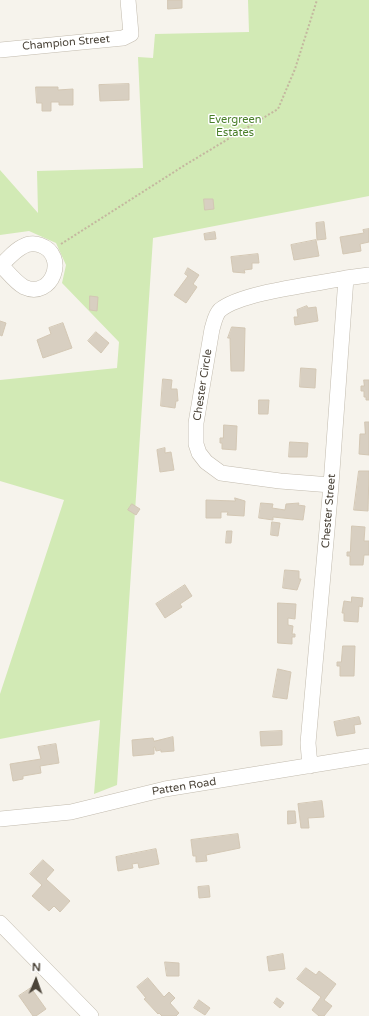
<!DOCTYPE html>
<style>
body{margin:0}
#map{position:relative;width:369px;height:1016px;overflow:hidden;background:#f6f3ec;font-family:"Varela Round",sans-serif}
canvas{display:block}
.north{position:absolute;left:16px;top:960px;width:40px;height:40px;-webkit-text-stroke:3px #fff;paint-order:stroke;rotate:2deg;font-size:11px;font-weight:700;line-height:16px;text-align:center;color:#4b4439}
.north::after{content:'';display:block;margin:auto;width:14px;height:18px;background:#4b4439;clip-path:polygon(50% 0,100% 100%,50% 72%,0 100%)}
</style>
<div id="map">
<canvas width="369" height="1016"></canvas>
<div class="north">N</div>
</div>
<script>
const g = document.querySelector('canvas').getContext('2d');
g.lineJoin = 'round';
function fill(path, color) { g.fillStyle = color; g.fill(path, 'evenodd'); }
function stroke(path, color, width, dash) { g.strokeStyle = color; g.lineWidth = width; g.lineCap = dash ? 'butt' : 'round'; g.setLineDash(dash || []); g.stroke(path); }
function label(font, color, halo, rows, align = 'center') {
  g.font = font + ' "Varela Round",sans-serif'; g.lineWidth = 3; g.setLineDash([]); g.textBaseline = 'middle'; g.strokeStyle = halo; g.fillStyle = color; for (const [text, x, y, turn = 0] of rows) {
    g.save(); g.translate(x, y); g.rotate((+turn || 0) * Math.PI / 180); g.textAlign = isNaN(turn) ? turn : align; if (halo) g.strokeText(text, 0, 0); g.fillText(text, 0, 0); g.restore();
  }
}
fill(new Path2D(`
 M248 0H369V196L153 238 117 785 94 794 100 720 0 739V694L64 500 0 481V380L117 368 119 342 62 283 66 265 56 243 29 231 0 235V170L38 213 37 171 143 168 138 57 153 58 155 34 249 32Z`), '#d2eab5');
const building = new Path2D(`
 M168 0H182V8L168 9Z
 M129 84V100L100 101 99 85Z
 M36 87H58V90L73 89V105H59V102H51V111H42V103H37Z
 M204 199H213L214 209 205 210Z
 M324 222 326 239 317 240 316 223Z
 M369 229V242L360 244 361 251 343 254 340 237 364 233 363 230Z
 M215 232 216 239 205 240 204 234Z
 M316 240 319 256 294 260 291 245Z
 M258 254 259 263H252V269L244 270 245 273 233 272 231 257Z
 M188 268 199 275 193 284 197 287 186 303 174 295 188 276 185 274Z
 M90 296 98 297 97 311 90 310Z
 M307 306 308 308 316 307 318 321 295 325 294 317H298L297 310Z
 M0 321 6 323 2 336 0 335Z
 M63 323 72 348 43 358 37 340 51 334 49 328Z
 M232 327 245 328 244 371H231L230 338H228Z
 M96 332 109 343 101 353 88 341Z
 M301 368 316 369 315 388 300 387Z
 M163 379 172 380 171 389H177L178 401H176L175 408 161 406Z
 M364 380H369V400H366V397H364V391H361V386H364Z
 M259 400H269L268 414H259Z
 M365 422H369V455L359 454 360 434H365Z
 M224 425 237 426 236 450 222 449V443H220V438H223Z
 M290 442 308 443 307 457H289Z
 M165 448V453L171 452 174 470 160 472 157 450Z
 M359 471H369L368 511 354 510Z
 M235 498 245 501 244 516 227 515 228 512H221V518H206V500L235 501Z
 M261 503 273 504 272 508 285 510 286 504 299 503 298 505 305 506 303 520 273 517V520L259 518Z
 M132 504 140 509 136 515 128 510Z
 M272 522 280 523 278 536 271 535Z
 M352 526 365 527 364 541H369V555H364L363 565H350V556H347V552H350Z
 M227 531H232L231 543H226Z
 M285 570 299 571V579H301L297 590 283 588Z
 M185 585 192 596 180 604 182 607 165 618 156 604Z
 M352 597 363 598 362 607 359 606 358 622 344 621V613H342L344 601 351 602Z
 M278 603 296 604 295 619 288 618V625L293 626 292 634H295V637H292V644L278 643Z
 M343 646H355L354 676H340V666H337V662H341Z
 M278 669 291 672 287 699 273 697Z
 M359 717 361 724 354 725 355 733 337 736 334 722Z
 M282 731V745L261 746 260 732Z
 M173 737 174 751 161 752V750L156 751 155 747H154V754L133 756 132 740 153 738 154 741Z
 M56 744 59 763 40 766 41 773 23 776V779L13 781 10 764 41 759 38 747Z
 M322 801 324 817 308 818 309 828H301L298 804Z
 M288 811H295L296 823 288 824Z
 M238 834 240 848 206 855 207 861 196 862V856H193L191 840Z
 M156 849 159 864 139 868 138 863 132 864 133 868 118 871 116 857Z
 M43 860 54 870 46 879 70 901 60 912 54 906 49 911 32 896 42 885 30 874Z
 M209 886 210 897 199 898 198 887Z
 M283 954 285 969 269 971 267 957Z
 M165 962 179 963V976H167Z
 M306 968 316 975 319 971 336 984 324 1000 332 1006 324 1016H319L312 1010 321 997 297 979Z
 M148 978 164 997 169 992 175 998 170 1003 179 1013 176 1016H162L159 1013 158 1014 144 999 146 998 137 987Z
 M31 988 46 1009 36 1016H33L19 996Z
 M277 998 284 1003 280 1008 274 1003Z
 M199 1000 210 1008 205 1015 194 1008Z`);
fill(building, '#d8cfc1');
stroke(building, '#d3c7b4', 1);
const minor = new Path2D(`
 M0 50 123 38 131 34 128 0
 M0 264C7 271 15 282 24 287 52 300 69 255 40 245 34 243 27 244 22 247 14 251 8 259 1 265
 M331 485 280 481 221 473 206 462 199 453 196 444V423L212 329C214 323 215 315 220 310 241 292 317 284 346 278
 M310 766 308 743 331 485 346 278 369 275
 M0 819 71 812 165 789 369 756
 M0 923 91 1016`);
stroke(minor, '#c2bbae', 16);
stroke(new Path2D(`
 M61 244 185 165 278 109 295 69 317 0`), '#c4b79f', 2, [2, 2]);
stroke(minor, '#fff', 15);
label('11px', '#4b4439', '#fff', [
 ["Champion Street",66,43,-5],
 ["Chester Circle",203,385,-81],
 ["Chester Street",329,511,-85],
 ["Patten Road",184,787,-9]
]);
label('11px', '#4a7f2a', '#fff', [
 ["Evergreen",235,120],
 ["Estates",235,133]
]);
</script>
